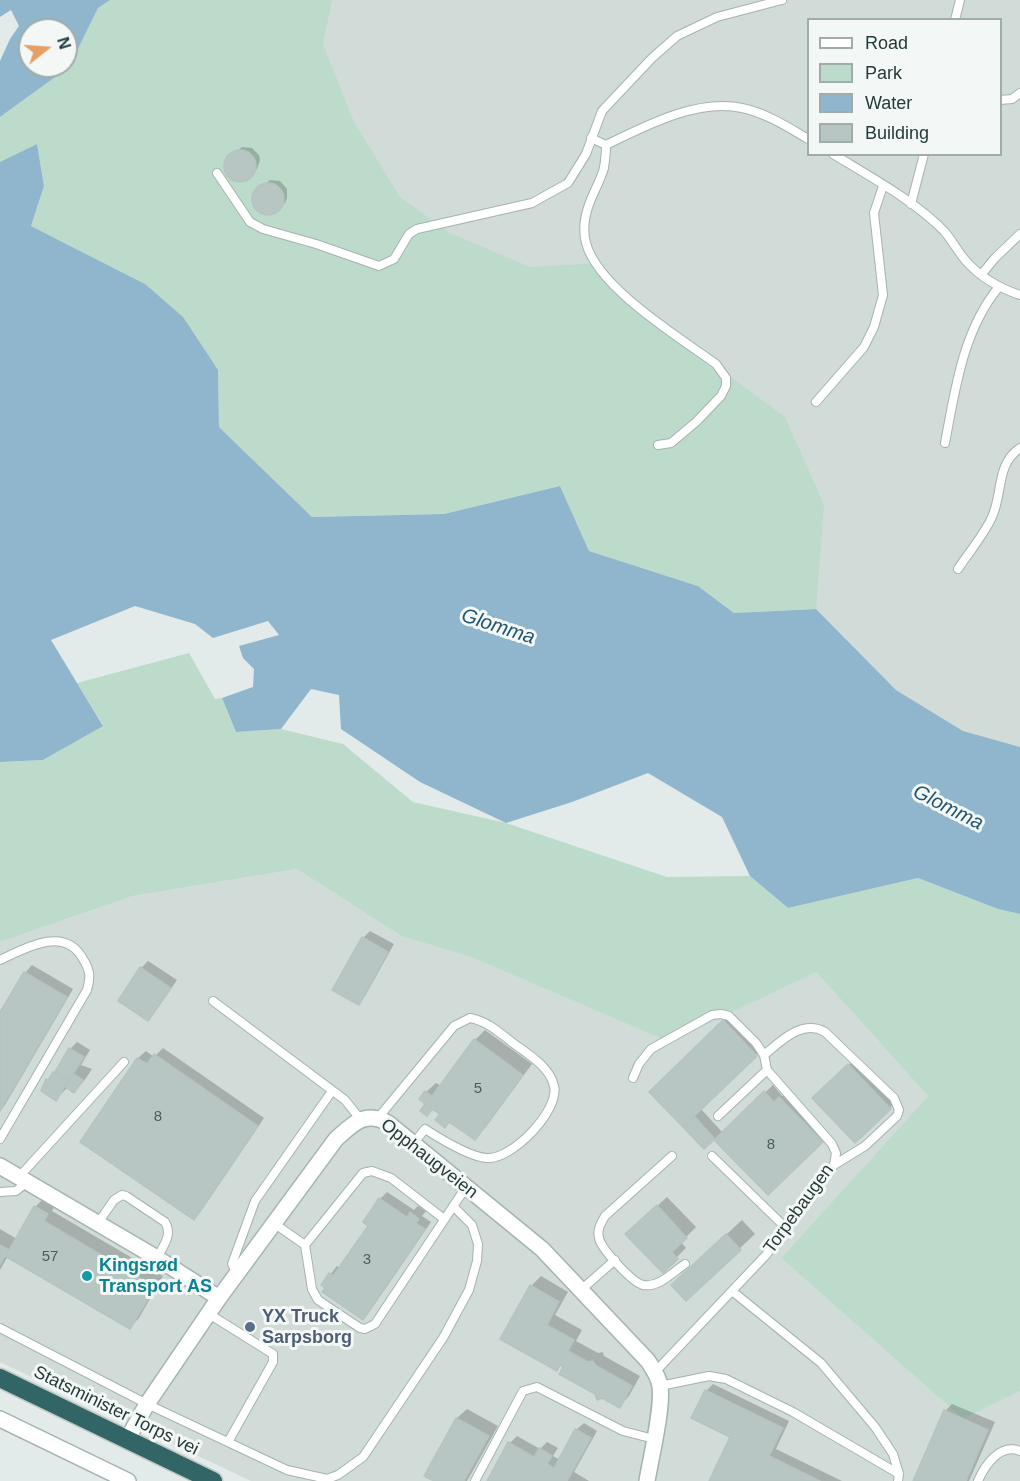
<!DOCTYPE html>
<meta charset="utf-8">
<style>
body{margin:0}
#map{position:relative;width:1020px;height:1481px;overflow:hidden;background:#e2ebe9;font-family:Helvetica,sans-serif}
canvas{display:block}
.legend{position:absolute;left:807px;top:18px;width:195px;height:138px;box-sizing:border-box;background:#f3f8f6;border:2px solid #a0acaa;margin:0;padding:8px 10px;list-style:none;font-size:18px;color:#243b39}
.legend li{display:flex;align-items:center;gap:12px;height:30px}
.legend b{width:30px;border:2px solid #a0acaa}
.north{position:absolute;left:18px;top:18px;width:60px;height:60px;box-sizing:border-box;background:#f3f8f6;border:2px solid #a0acaa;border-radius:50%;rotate:73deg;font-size:16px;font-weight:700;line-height:24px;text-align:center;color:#243b39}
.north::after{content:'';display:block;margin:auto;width:21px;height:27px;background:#e79f65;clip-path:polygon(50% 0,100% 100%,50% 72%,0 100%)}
</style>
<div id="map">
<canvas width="1020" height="1481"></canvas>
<ul class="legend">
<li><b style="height:8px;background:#fff"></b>Road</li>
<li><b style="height:16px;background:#bddbcb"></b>Park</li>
<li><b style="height:16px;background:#8fb6cc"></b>Water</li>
<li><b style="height:16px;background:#b8c6c3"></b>Building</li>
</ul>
<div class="north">N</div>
</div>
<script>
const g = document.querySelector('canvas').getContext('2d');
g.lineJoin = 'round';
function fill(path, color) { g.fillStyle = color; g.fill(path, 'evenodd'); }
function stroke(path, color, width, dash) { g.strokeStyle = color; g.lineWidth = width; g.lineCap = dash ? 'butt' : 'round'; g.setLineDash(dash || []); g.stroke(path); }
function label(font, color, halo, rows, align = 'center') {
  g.font = font + ' Helvetica,sans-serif'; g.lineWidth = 6; g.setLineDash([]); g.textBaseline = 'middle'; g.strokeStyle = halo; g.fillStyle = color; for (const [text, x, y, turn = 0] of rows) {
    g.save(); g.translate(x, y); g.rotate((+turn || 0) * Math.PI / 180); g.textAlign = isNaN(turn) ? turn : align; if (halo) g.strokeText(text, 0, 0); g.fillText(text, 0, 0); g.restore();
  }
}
fill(new Path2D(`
 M110 0H1020V747L963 731 896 690 816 609 37 144 0 162V117L69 67 98 8ZM808 20H1000V154H808Z
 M297 869 401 936 471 957 669 1042 815 971 928 1096 781 1258 963 1419 1020 1391V1481H251L0 1362V942L133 896Z`), '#d1dbd8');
fill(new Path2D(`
 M110 0H332L323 44 354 122 400 197 450 233 530 267 600 263 641 309 682 341 785 417 824 505 816 609 734 613 698 586 589 551 560 486 444 514 312 517 219 427 218 370 145 284 31 226 44 186 37 144 0 162V117L69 67 98 8Z
 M189 653 215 699 222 698 236 732 281 729 343 744 413 802 506 823 667 877 750 876 788 908 918 878 998 909 1020 914V1391L963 1419 781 1258 928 1096 816 972 669 1042 471 957 401 936 297 869 133 896 0 942V762L43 760 103 725 77 683Z`), '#bddbcb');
fill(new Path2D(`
 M0 0H110L98 8 69 67 0 117V61L10 39 19 26 11 10 0 17ZM30 30H66V66H30Z
 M37 144 44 186 31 226 145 284 183 317 218 370 219 427 312 517 444 514 560 486 589 551 698 586 734 613 816 609 896 690 963 731 1020 747V914L998 909 918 878 788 908 750 876 722 817 648 773 572 802 506 823 420 782 341 729 339 695 311 689 281 729 236 732 222 698 253 687 254 669 243 658 239 646 279 635 268 621 213 638 195 624 135 606 51 640 103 726 43 760 0 762V162Z`), '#8fb6cc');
fill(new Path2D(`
 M242 147 252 148 259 155 260 160 257 169 244 180 234 179 227 172 226 163 228 158Z
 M270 180 280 181 287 189V198L285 203 271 213 262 212 258 210 254 201 256 192Z
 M370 931 394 944 365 996 358 1003 363 938Z
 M148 961 177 980 155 1012 148 1019 141 968Z
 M32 965 73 989 5 1105 0 1110V1015L25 973Z
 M731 1014 763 1048 700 1108 723 1133 773 1085 782 1096 788 1091 829 1134 768 1193 715 1138 704 1147 651 1092Z
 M485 1030 532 1064 485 1128 475 1138 433 1108 427 1114 426 1092 436 1083 441 1086 475 1040Z
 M77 1042 90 1050 81 1065 92 1069 84 1081 74 1091 68 1087 56 1099 48 1080 59 1068 70 1049ZM71 1074 73 1075 68 1083H65Z
 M163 1048 264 1118 201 1211 193 1218 82 1142 138 1058 146 1051 154 1057Z
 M856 1058 897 1101 856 1141 814 1098Z
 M387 1192 414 1210 418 1206 426 1211 422 1216 431 1222 370 1311 362 1318 323 1284 337 1266 340 1268 370 1225 380 1199Z
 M45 1197 56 1204 52 1211 163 1276 139 1318 129 1328 8 1256 0 1270V1229L17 1239 35 1207Z
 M667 1197 696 1227 681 1242 686 1248 663 1271 637 1225Z
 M742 1220 755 1234 686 1299 688 1270Z
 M541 1276 568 1292 555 1315 582 1330 576 1341 598 1353 603 1352 604 1356 640 1376 629 1396 619 1406 596 1393 565 1366 561 1364 557 1369 531 1286Z
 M713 1384 789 1421 776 1449 842 1481H711L732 1436 706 1391Z
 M952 1404 995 1422 969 1481H917L945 1411Z
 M467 1409 498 1426 467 1481H437L426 1475 457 1418Z
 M584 1423 597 1431 574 1472 589 1481H488L510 1443 517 1436 540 1449 547 1442 558 1448 553 1456 560 1460 576 1430Z`), '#0003');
const building = new Path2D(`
 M224 166a16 16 0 1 1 32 0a16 16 0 1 1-32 0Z
 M252 199a16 16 0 1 1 32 0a16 16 0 1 1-32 0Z
 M362 937 388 952 359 1005 332 990Z
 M140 967 171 988 148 1021 118 1001Z
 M24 972 67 997 0 1111V1012Z
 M723 1020 757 1056 683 1127 649 1092Z
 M474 1039 523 1075 475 1140 449 1122 445 1128 435 1120 440 1114 432 1109 427 1116 420 1111 425 1104 419 1099 425 1091 432 1096Z
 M69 1048 84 1057 65 1086 68 1081 55 1072Z
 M154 1054 258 1126 194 1220 80 1142 137 1058 147 1064Z
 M848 1064 891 1109 855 1143 812 1098Z
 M53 1072 68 1081 56 1101 41 1091 46 1079 48 1080Z
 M74 1074 83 1080 74 1093 65 1087Z
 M764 1091 774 1102 779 1097 823 1142 768 1195 714 1140Z
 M694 1116 715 1139 704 1149 683 1127Z
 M379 1198 407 1217 410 1212 419 1219 416 1223 425 1229 363 1320 322 1292 325 1288 321 1285 329 1273 333 1276 368 1226 363 1222Z
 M657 1205 687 1238 672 1252 678 1259 663 1273 625 1234Z
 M34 1206 48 1214 44 1221 155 1287 130 1329 5 1256 0 1265V1245L9 1250Z
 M726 1234 741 1250 686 1301 671 1285Z
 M530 1285 559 1302 547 1325 574 1340 568 1351 588 1362 593 1361 595 1365 632 1386 620 1408 602 1398 597 1400 595 1394 559 1374 563 1367 560 1365 557 1371 500 1339Z
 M705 1390 783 1428 769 1456 820 1481H709L730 1437 691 1418Z
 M944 1410 988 1430 966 1481H913Z
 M456 1418 489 1436 464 1481H434L424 1476Z
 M575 1429 591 1438 567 1481H487L508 1442 534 1457 539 1448 552 1456 547 1464 554 1468Z`);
fill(building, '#b8c6c3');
stroke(building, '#b5c4c1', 1.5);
const lane = new Path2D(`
 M955 20 960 0
 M1000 100 1012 99 1020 93
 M591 138 606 145C645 126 698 98 742 108 766 113 788 127 808 139
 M606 145C606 153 605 161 604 168 599 186 587 201 585 220 584 227 584 236 586 243 598 288 679 337 716 364L726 378V386L721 396 696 422 671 443 658 445
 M833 154C869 176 915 201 944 231 952 240 958 252 966 261 981 278 999 288 1020 295
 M217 173 250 222 263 229 316 244 379 266 394 259 409 234 417 229 532 203 568 183 586 154 602 111 652 58 677 36 717 17 782 0
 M911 204 924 154
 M981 275 995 258 1020 234
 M816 402 864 347 874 327 883 295 874 213 883 186
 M945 443C955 390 963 331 998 288
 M958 569C969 552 984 535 992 517 1003 493 996 464 1020 448
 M0 960C25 948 65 925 83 959 90 970 91 977 87 990L0 1139
 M213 1001 345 1100 361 1120
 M764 1055C781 1041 802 1019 825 1032L894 1098 899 1110 897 1116 865 1146 834 1165
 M633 1078 639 1064 651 1049 712 1015 721 1014 729 1016 756 1043 764 1055 767 1070 832 1144 836 1153 834 1165 766 1255 655 1372
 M718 1116 767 1070
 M378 1118 454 1026 470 1018C487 1021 500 1033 513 1043 528 1054 550 1067 554 1086 560 1110 512 1160 487 1158 470 1157 439 1138 425 1129L413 1144
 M672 1156 605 1216C601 1223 597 1229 599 1238 601 1249 633 1283 643 1285 659 1288 673 1272 685 1264
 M712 1156 786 1228
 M18 1178 124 1062
 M0 1192 16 1191 26 1183
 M98 1223 114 1200 122 1195 126 1196 165 1222C173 1235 163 1246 157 1258
 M275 1224 305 1245 363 1173 372 1171 391 1178 444 1219
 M305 1245 312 1289 318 1300 360 1328 365 1329 375 1324 466 1187
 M237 1273 232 1264 255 1201 332 1091
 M582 1289 615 1260
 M732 1291 821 1363 875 1427 893 1454 899 1474 898 1481
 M209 1314 273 1354V1362L228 1442
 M0 1328 147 1404 287 1470 327 1479 338 1475 363 1457 443 1338 469 1290 477 1261 478 1244 472 1225 453 1206
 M660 1386 709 1376 726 1379 793 1412 899 1474
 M475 1481 523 1391 537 1387 623 1431 654 1439
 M978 1481C985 1465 1000 1443 1020 1451`);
const street = new Path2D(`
 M0 1166 157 1258 219 1298
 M0 1419 128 1481
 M127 1440 147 1404 219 1298 336 1139C353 1124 365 1110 388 1123L542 1249 648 1361C653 1369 659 1377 660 1386 663 1408 651 1457 647 1481`);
const highway = new Path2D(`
 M0 1378 213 1481`);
stroke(lane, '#a5b3b1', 10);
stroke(street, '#a5b3b1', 18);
stroke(highway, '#c2c8c8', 21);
stroke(lane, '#fff', 8);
stroke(street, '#fff', 15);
stroke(highway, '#326565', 18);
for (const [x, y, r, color] of [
 [87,1276,6,"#0f9aa8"],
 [250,1327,6,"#5c6f8a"]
]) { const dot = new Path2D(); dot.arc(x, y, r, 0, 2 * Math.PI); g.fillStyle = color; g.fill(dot); stroke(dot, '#f3f8f6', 2); }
label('15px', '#495e5c', null, [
 ["5",478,1089],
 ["8",158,1117],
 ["8",771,1145],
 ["57",50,1257],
 ["3",367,1260]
]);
label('18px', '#243b39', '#f3f8f6', [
 ["Opphaugveien",429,1159,38],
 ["Torpebaugen",799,1209,-54],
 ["Statsminister Torps vei",116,1411,26]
]);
label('bold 18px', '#0d838f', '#f3f8f6', [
 ["Kingsrød",99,1266],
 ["Transport AS",99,1287]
], 'left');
label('bold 18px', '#4e5e75', '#f3f8f6', [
 ["YX Truck",262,1317],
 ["Sarpsborg",262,1338]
], 'left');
label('italic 20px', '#225572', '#f3f8f6', [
 ["Glomma",498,627,18],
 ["Glomma",948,808,27]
]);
</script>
